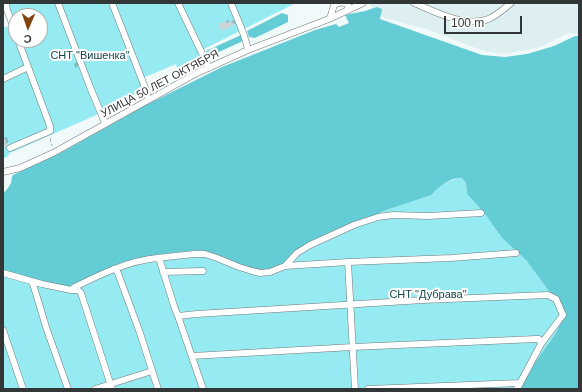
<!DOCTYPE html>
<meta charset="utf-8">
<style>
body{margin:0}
#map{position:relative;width:582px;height:392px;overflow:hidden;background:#f1fafa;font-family:Arial,sans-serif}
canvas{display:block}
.frame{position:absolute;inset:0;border:4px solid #333637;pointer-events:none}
.north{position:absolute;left:8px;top:8px;width:40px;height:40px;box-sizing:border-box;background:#fff;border:1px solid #adafaf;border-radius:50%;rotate:182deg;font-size:11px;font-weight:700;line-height:16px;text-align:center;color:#333637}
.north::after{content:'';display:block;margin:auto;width:14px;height:18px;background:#84430e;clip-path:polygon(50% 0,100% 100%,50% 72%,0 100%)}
.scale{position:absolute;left:444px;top:16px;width:78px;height:18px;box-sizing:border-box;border:2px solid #333637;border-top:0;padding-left:5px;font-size:12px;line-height:14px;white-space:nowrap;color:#333637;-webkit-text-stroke:3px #fff;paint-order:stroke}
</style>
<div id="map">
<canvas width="582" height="392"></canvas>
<div class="frame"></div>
<div class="north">С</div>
<div class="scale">100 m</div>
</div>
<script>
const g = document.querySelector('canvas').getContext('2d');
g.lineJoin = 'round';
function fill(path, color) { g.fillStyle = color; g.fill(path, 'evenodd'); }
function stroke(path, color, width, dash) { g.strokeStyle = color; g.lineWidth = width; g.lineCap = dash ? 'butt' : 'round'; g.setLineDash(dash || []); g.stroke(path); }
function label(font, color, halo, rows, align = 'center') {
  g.font = font + ' Arial,sans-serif'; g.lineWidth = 4; g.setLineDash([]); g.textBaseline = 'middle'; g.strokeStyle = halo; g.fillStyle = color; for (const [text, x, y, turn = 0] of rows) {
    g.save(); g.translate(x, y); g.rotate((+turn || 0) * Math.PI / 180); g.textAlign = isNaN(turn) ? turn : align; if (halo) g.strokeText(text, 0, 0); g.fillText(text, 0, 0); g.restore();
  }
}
fill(new Path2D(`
 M370 3H579V35L568 33 538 48 503 54 481 50 429 30 375 15Z`), '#ddeff0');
fill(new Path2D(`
 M4 3H294L292 5 200 51 201 58 177 68 176 64 143 78 147 89 102 108 103 112 10 153 7 157 3 158V28L11 25ZM16 16H40V40H16Z
 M460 177 464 179 466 183 467 194 485 214 502 238 526 260 554 298 562 320 556 333 524 378 521 389H3V272L116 267 155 255 178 252 201 250 214 254 297 251 386 210 435 192 439 186Z`), '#96ebf3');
fill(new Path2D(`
 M377 7 382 9 380 19 482 55 505 57 527 54 554 46 575 36H579V389H521L524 378 556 333 562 320 554 298 526 260 502 238 485 214 467 194 466 183 462 178C456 177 446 182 441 186 437 188 435 192 431 195L386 210 312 243 285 264 275 270 257 271 201 250 178 252 155 255 116 267 69 288 3 272V193C6 191 9 187 11 183 12 180 11 178 13 175L64 151 144 106 222 67 315 30 336 24 339 27 349 23 345 15 365 11Z
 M282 13 288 15V22L255 38 249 37 247 31Z
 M241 35 243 41 210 56 206 55V51Z
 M201 58 203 62 178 72 176 70 177 68Z`), '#64ccd5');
fill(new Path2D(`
 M228 20 229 22 234 20 235 23 234 24 222 29 220 24Z
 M78 61 79 65 75 68 74 64Z
 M7 137 8 142 5 146 3 147V138Z`), '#0003');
fill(new Path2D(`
 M226 21 227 23 232 21 234 25 222 31 219 24Z
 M3 134 7 145 6 147 3 148Z`), '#cdd5d6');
const minor = new Path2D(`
 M6 3 7 10 16 34
 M58 3 90 87 105 123
 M112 3 146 90 148 100
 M178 3 209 68
 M231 3C237 19 245 33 248 50
 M344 3 347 4 349 7 347 10
 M414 3C436 12 461 26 486 20 495 17 504 9 511 3
 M329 19 331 15 334 5 338 3H340
 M3 79 28 67
 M10 148 50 131V126L18 40
 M3 172 20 168 53 153 197 73 248 50 329 19 363 3
 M157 258 194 254H205L217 258 239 267 252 271 260 273 270 272 285 266 297 253 310 245 354 225 378 217 393 215 428 216 481 213
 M348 262 451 258 516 253
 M285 266 348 262 355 389
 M114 269 117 271 119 276 140 333 158 389
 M163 272 203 271
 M3 273 42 284 71 290 75 287C101 274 128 261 157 258L160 261 175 309 178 316 203 389
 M31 281 33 284 47 330 68 389
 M71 290H78L81 293 112 389
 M178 316 197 314 423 300 548 295 556 299 563 315 541 344 517 389
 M3 330 23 389
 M192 356 353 347 536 339H539L541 344
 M95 389 152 371
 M368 389 520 383`);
stroke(minor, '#707878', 7);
stroke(new Path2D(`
 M50 138 52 146`), '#9ca2a2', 1, [4, 2]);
stroke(minor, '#fff', 6);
label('11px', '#164549', '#fff', [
 ["СНТ \"Вишенка\"",90,56],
 ["СНТ \"Дубрава\"",428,295]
]);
label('11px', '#333637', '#fff', [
 ["УЛИЦА 50 ЛЕТ ОКТЯБРЯ",160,84,-28]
]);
</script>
